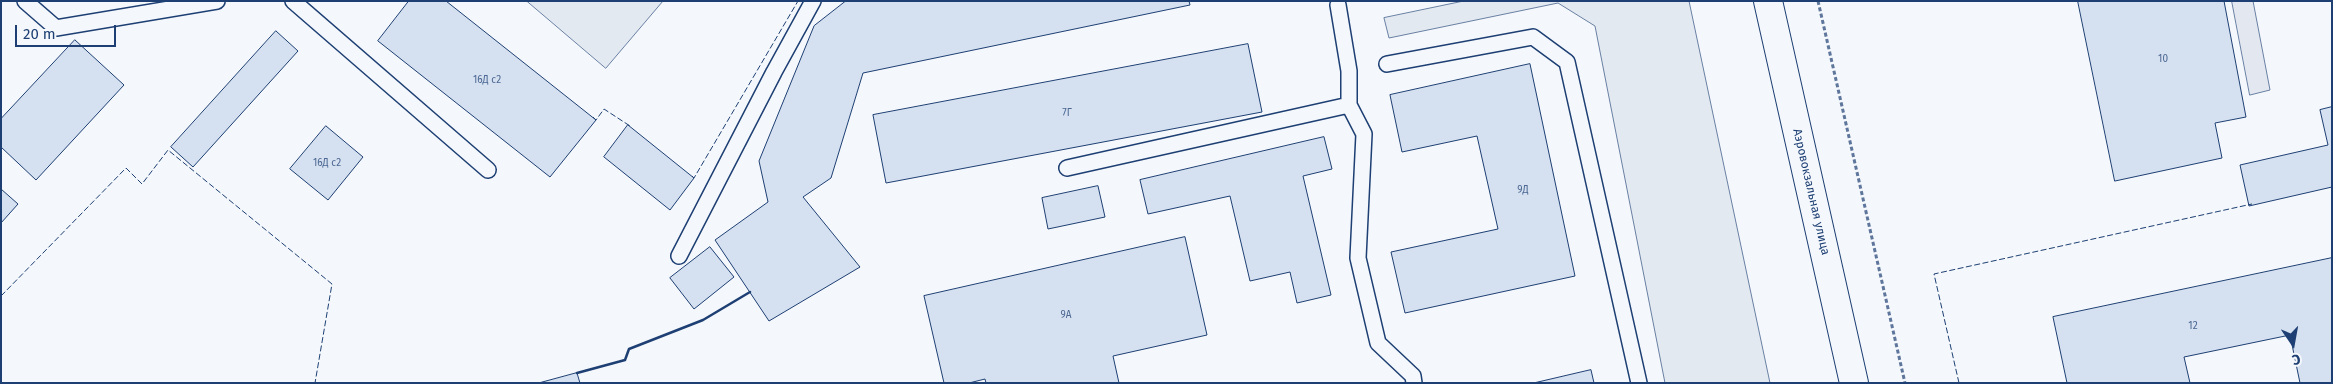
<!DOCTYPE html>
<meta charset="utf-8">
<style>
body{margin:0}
#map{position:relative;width:2333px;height:384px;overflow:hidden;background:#f4f7fb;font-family:"Fira Sans",sans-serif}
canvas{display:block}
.frame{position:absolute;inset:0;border:2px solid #1d3f73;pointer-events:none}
.north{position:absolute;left:2268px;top:319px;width:50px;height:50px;-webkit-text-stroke:4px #f4f7fb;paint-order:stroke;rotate:168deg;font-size:14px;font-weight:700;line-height:20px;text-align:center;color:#1d3f73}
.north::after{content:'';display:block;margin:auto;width:18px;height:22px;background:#1d3f73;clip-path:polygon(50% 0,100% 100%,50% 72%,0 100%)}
.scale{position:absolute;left:15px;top:25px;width:101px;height:22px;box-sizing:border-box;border:2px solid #1d3f73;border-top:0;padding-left:6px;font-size:15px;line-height:18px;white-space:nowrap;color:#1d3f73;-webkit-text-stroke:4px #f4f7fb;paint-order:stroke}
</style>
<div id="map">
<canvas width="2333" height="384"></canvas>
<div class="frame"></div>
<div class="north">С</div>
<div class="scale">20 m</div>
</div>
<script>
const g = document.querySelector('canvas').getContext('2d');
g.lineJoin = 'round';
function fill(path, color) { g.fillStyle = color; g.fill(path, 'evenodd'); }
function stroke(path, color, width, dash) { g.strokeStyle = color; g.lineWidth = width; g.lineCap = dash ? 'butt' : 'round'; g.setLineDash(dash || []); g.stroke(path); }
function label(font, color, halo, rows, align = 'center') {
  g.font = font + ' "Fira Sans",sans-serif'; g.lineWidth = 4; g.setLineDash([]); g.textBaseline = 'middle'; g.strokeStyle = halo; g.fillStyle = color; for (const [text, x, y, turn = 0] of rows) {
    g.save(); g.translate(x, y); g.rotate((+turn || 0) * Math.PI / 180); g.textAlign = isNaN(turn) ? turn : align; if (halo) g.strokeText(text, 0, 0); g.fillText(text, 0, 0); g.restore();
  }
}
const green = new Path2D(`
 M527 1H663L606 68Z
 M1464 1H1689L1770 383H1665L1595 26 1558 3 1389 38 1384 18Z`);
fill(green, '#e3e9f0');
stroke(green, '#687fa3', 1);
const parking = new Path2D(`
 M2232 1H2253L2270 90 2250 95Z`);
fill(parking, '#e3e8f0');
stroke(parking, '#687fa3', 1);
const building = new Path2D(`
 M409 1H446L596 120 550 177 378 41Z
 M846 1H1189L1190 5 863 73 831 178 803 197 860 267 769 321 715 240 768 202 759 161 814 26Z
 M2078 1H2224L2246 117 2215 123 2222 158 2115 181Z
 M276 31 298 51 193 167 171 147Z
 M75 40 124 85 36 180 1 147V119Z
 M1248 44 1262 112 886 183 873 115Z
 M1530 64 1575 276 1405 313 1391 252 1498 229 1477 136 1402 152 1390 95Z
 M2332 107V187L2249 206 2240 165 2328 145 2320 110Z
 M628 125 694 178 670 210 604 157Z
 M326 126 363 157 328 200 290 169Z
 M1324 137 1332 169 1303 176 1331 295 1297 303 1290 272 1250 281 1230 196 1148 214 1140 180Z
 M1098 186 1105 217 1048 229 1042 198Z
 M1 189 18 204 1 223Z
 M1185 237 1207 335 1113 356 1119 383H986L985 379 969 383H944L924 296Z
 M710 247 734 277 694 309 670 278Z
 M2332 258V383H2300L2290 335 2184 357 2190 383H2067L2053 317Z
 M1591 370 1594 383H1534Z
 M577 373 580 383H539Z`);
fill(building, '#d5e0f0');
stroke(building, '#1d3f73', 1);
const lane = new Path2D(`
 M25 1 56 28 217 1
 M293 1 488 170
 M1338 5 1349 71V105L1364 134 1358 258 1378 343 1413 376 1414 383
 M1387 64 1533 37 1567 62 1639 383
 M1067 168 1349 105
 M679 256 774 72 813 1`);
const secondary = new Path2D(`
 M1768 1 1854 383`);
stroke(lane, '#1d3f73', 18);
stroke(secondary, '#1d3f73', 30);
stroke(new Path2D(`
 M1818 1 1905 383`), '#5e769c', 3, [4, 2.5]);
stroke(lane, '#f4f7fb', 15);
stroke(secondary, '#f4f7fb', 28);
stroke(new Path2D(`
 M593 117 596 120 604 109 630 126
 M692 176 694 178 798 1
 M1 296 126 168 142 184 168 150 332 284 315 383
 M1959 383 1934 274 2252 204`), '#1d3f73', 1, [6, 2.5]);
stroke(new Path2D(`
 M577 373 625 360 629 349 703 320 750 292`), '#1d3f73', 2.5);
label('10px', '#4b6792', null, [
 ["10",2163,59],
 ["16Д с2",487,80],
 ["7Г",1067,113],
 ["16Д с2",327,163],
 ["9Д",1523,190],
 ["9А",1066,315],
 ["12",2193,326]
]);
label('12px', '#1d3f73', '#f4f7fb', [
 ["Аэровокзальная улица",1811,192,77]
]);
</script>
